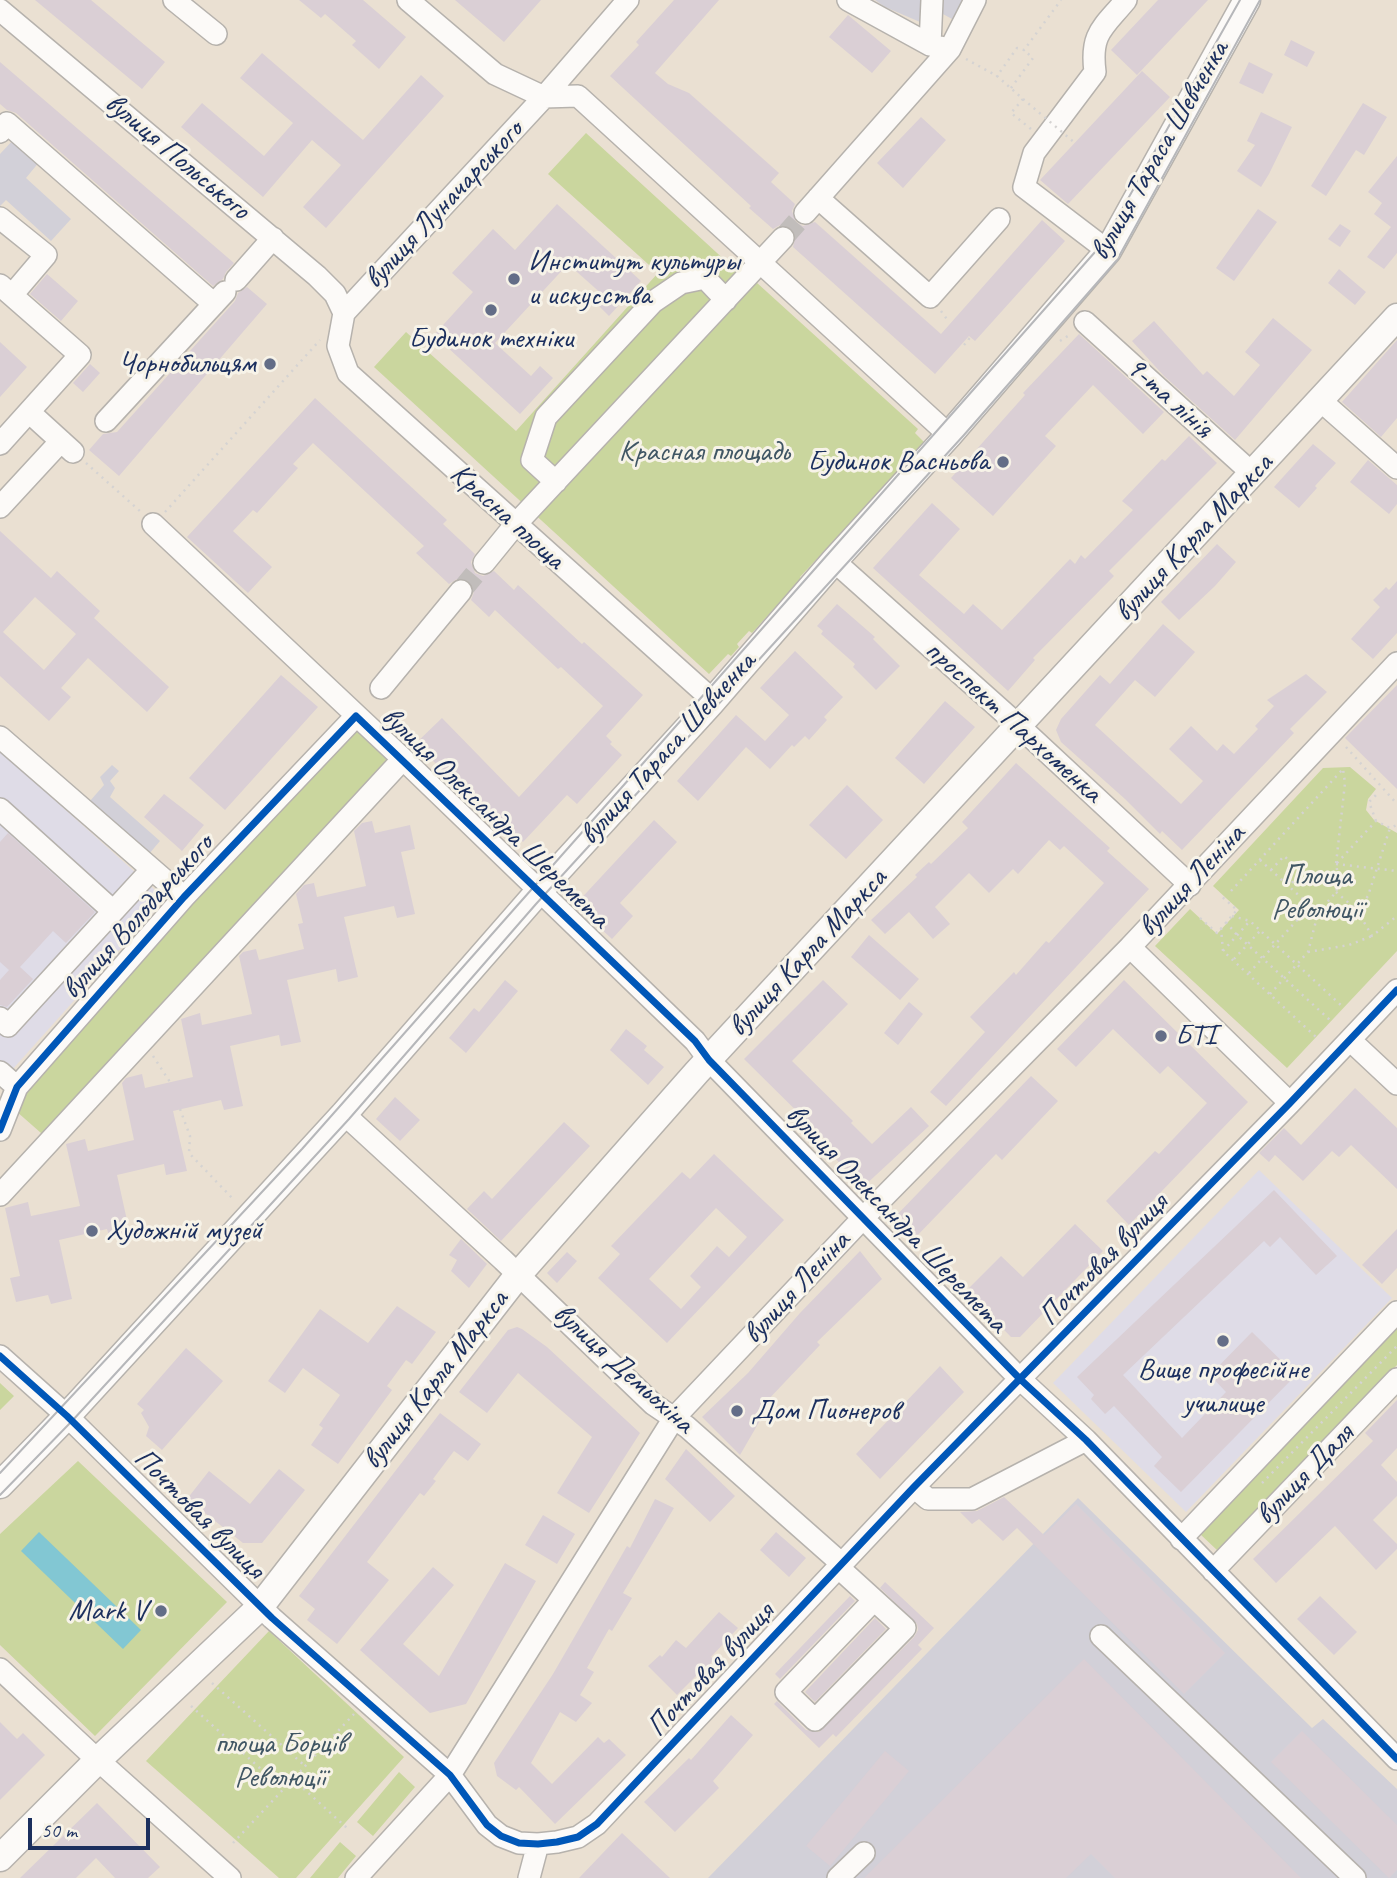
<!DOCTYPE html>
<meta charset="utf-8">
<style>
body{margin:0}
#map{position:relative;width:1397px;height:1878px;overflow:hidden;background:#eae0d2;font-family:Caveat,sans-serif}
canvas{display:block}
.scale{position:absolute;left:28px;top:1818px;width:122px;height:32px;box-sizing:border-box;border:4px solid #1b2f5e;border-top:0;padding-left:9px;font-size:21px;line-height:24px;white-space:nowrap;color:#1b2f5e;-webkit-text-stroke:5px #f7f3e8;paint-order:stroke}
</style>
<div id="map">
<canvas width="1397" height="1878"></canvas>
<div class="scale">50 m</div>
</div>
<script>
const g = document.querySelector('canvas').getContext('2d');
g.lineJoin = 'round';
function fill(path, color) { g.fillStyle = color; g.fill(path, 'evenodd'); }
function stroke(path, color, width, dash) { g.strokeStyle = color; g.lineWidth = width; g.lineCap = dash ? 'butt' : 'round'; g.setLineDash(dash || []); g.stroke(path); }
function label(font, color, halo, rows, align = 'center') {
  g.font = font + ' Caveat,sans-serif'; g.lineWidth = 6; g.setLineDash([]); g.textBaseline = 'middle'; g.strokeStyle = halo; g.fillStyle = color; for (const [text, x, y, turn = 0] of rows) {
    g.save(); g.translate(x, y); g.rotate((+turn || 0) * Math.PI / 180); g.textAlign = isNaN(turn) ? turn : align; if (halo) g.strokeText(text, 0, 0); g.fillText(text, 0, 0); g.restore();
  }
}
fill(new Path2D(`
 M0 751 165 899 11 1071 0 1062Z
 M1259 1170 1392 1298 1186 1512 1053 1383Z`), '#dfdce7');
fill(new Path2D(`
 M875 0H963L952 19 932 8 920 22 885 7Z
 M15 138 40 161 26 178 71 219 51 241 6 200 0 206V154Z
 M112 765 119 771 110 781 115 788 110 797 160 841 149 854 90 801 104 785 100 777Z
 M1078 1498 1312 1728 1323 1719 1397 1789V1878H708Z`), '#d2d0d8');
fill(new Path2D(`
 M586 133 752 285 756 282 918 429 915 433 925 443 800 577 801 579 752 633 749 631 737 644 739 647 731 656 728 654 709 674 374 367 406 332 516 431 658 273 548 174Z
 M357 722 395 759 49 1140 8 1104Z
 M1350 767 1376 789 1368 799 1366 810 1374 820 1397 833V951L1287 1068 1155 946 1190 909 1217 934 1239 910 1213 886 1323 768Z
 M1397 1328V1365L1218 1551 1200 1534Z
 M0 1383 14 1396 0 1410Z
 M78 1461 227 1602 95 1736 0 1645V1534Z
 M269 1631 404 1757 296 1878H279L146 1761Z
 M399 1772 415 1787 373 1836 357 1822Z
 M340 1842 356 1856 338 1878H310Z`), '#cad69e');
fill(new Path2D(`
 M39 1532 141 1630 123 1649 21 1551Z`), '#82c7d3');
fill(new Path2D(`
 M35 0H91L165 62 142 89Z
 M299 0H363L406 37 379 69 352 45 356 41 325 14 321 18Z
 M455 0H541L504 42Z
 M674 0H719L655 73 668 84 689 93 779 173 771 182 795 204 792 211 796 222 803 226 815 222 941 334 1042 220 1065 241 975 341 969 336 935 374 793 247 796 235 791 228 780 225 773 229 749 208 751 206 610 76 639 45 636 42Z
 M1158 0H1208L1137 75 1111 50Z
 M848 15 891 51 872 73 829 37Z
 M1291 40 1315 52 1307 67 1284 55Z
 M262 53 363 140 421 75 444 96 326 228 303 207 341 165 312 140 263 197 181 127 202 103 264 156 293 123 240 78Z
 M0 62 234 263 226 272 223 279 213 286 16 113 7 110 0 104Z
 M1249 62 1273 74 1263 94 1239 83Z
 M1142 71 1170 97 1068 204 1040 180Z
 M1363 103 1387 117 1364 155 1356 150 1326 196 1311 186Z
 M1261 112 1292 127 1269 174 1261 187 1237 171 1255 145 1247 141Z
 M921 117 946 140 903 188 877 163Z
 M1397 156V253L1384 269 1367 257 1391 227 1374 214 1382 203 1368 192Z
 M557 204 641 281 609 316 597 304 604 296 568 264 495 343 531 376 540 366 553 378 520 414 434 335 473 292 452 273 493 229 515 250Z
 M1258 209 1277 222 1234 281 1216 268Z
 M1340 224 1351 231 1340 247 1328 239Z
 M1339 269 1366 292 1355 305 1328 283Z
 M47 274 78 301 61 321 30 294Z
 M247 287 267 304 119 476 89 450 103 434 117 432 235 301 238 293Z
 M1273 318 1312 350 1235 440 1164 376 1132 341 1154 321 1203 375 1207 371 1234 396 1260 365 1245 352Z
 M1079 334 1164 412 1143 434 1093 385 1045 436 1056 446 993 516 951 478 1025 395 1023 393Z
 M1397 340V418L1381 437 1342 402Z
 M0 342 27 367 0 397Z
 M90 364 100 373 83 392 73 383Z
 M315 398 447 520 443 524 475 554 471 562 475 573 483 576 494 571 514 590 518 585 582 644 584 642 643 695 606 736 612 742 610 744 622 755 577 804 567 795 523 842 485 807 481 811 416 743 442 718 519 797 603 706 561 667 558 669 495 610 489 617 471 600 474 592 470 581 457 579 449 584 416 553 424 546 313 443 293 464 298 468 257 513 253 510 233 531 272 567 248 593 187 537Z
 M1189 436 1217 463 1109 571 1114 576 1033 658 1035 660 1008 691 873 568 932 503 960 529 919 575 964 614 973 604 1002 630 1070 559 1075 564 1081 555 1085 559 1133 510 1122 501 1162 459 1165 461Z
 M1313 444 1336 463 1315 486 1317 488 1299 508 1274 487Z
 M1368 460 1397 485V504L1389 514 1350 482Z
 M0 531 51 578 57 571 100 611 94 618 169 687 147 712 88 658 61 688 71 697 49 721 0 676ZM35 597 76 634 44 670 3 632Z
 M1217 544 1236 562 1215 586 1179 620 1161 602Z
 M1397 581V633L1373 659 1351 639 1380 607 1373 600 1386 587 1389 590Z
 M837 604 875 637 873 639 900 666 876 690 853 667 855 664 821 634 823 631 817 626Z
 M1163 624 1195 652 1155 697 1135 680 1095 725 1181 804 1203 781 1169 749 1191 726 1217 751 1223 744 1234 754 1258 729 1255 726 1274 706 1267 700 1306 674 1327 692 1290 729 1294 733 1182 850 1162 831 1160 834 1125 799 1061 742 1056 730 1061 719 1100 675 1110 684Z
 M795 651 843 697 824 717 827 720 809 740 805 736 794 747 792 745 770 769 746 747 698 801 677 781 736 715 765 741 789 715 760 688Z
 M281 675 318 707 225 810 189 778Z
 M1397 685V789L1345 738Z
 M945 701 975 727 924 784 895 758Z
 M1016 763 1110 848 1107 851 1149 889 946 1106 930 1092 985 1032 970 1017 1014 972 1016 975 1046 941 1049 943 1104 883 1064 846 1060 850 1049 840 1018 874 1013 869 989 893 969 873 935 907 950 924 933 939 909 912 885 934 871 920 917 877 915 875 929 862 931 864 968 828 962 822Z
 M847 785 883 820 846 859 809 825Z
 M164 794 204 825 182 851 144 817Z
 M654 820 677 842 620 903 633 916 612 939 575 905Z
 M372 821 375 833 410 825 415 849 401 852 415 914 397 918 394 906 344 917 358 977 338 982 336 969 287 980 301 1042 281 1046 279 1035 230 1046 243 1106 224 1110 221 1100 173 1111 187 1171 166 1175 164 1164 117 1175 130 1234 110 1239 107 1229 59 1240 72 1299 51 1304 48 1295 16 1302 10 1278 20 1276 5 1208 28 1202 31 1216 80 1206 66 1144 85 1139 88 1151 134 1140 122 1083 126 1078 142 1074 145 1088 193 1077 181 1019 200 1013 202 1025 252 1014 239 956 243 952 256 949 259 960 304 949 298 924 303 923 296 894 304 885 314 883 317 897 366 886 354 831 362 823Z
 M8 833 95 912 66 943 53 931 20 967 33 979 7 1007 0 1005V980L9 970 0 962V842Z
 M869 935 919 979 900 1000 851 957Z
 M505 980 518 991 466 1053 449 1038 474 1008 479 1012Z
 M823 980 848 1004 792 1061 853 1121 851 1123 872 1144 911 1107 929 1126 862 1188 827 1149 831 1145 744 1059Z
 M1124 980 1248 1102 1129 1225 1106 1201 1155 1151 1159 1154 1207 1103 1168 1066 1160 1074 1113 1029 1076 1067 1057 1049Z
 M909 1002 923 1014 898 1045 884 1033Z
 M626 1029 647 1046 644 1050 664 1067 648 1085 610 1050Z
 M1031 1076 1058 1101 1002 1160 996 1154 912 1241 891 1221Z
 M1355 1088 1397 1128V1189L1351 1145 1339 1157 1332 1151 1303 1181 1275 1155 1269 1162 1259 1153 1284 1128 1301 1145Z
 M395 1097 420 1120 400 1141 376 1119Z
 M564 1122 590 1146 501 1241 467 1209 484 1191 492 1199Z
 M714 1154 784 1220 667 1343 598 1278 620 1254 611 1246 682 1172 690 1179ZM716 1208 747 1237 729 1257 717 1246 690 1276 701 1287 681 1309 649 1279Z
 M1274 1190 1337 1256 1316 1275 1280 1237 1270 1247 1264 1241 1123 1375 1182 1438 1226 1392 1210 1375 1252 1332 1296 1375 1181 1492 1154 1466 1162 1457 1114 1406 1105 1414 1091 1399 1094 1395 1077 1377Z
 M1075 1224 1103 1251 1020 1337H1011L966 1291 1001 1256 1023 1277Z
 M1397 1229V1268L1382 1284 1362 1265Z
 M461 1239 487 1264 469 1288 451 1271 457 1260 449 1255Z
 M860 1251 882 1279 817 1342 820 1345 766 1402 769 1405 740 1455 702 1417 748 1373 800 1313Z
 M567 1252 577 1261 557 1283 547 1273Z
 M397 1306 436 1332 412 1364 406 1360 387 1386 392 1390 338 1464 311 1445 323 1428 319 1425 340 1395 303 1368 285 1393 268 1381 320 1309 368 1343Z
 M517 1327 522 1329 547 1347 640 1433 589 1513 557 1493 592 1437 518 1373 487 1413 459 1392 508 1330Z
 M186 1348 223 1381 162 1450 146 1436 149 1427 141 1413 144 1410 137 1404Z
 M940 1366 964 1392 880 1479 856 1454Z
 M1397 1400V1448L1381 1465 1397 1482V1496L1373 1520 1397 1544V1549L1376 1570 1335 1526 1276 1583 1253 1559 1373 1441 1365 1433Z
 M440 1413 481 1444 468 1461 454 1451 433 1479 436 1481 424 1496 420 1493 367 1562 389 1580 337 1644 307 1620 315 1609 299 1596Z
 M686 1449 735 1496 710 1522 665 1479Z
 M279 1469 305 1490 262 1543H243L187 1499 209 1471 250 1504Z
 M1004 1497 1044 1535 1076 1504 1225 1653 1184 1694 1017 1528 1003 1541 979 1519 972 1524 960 1512 977 1511Z
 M655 1499 674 1508 623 1593 632 1598 612 1631 609 1629 587 1668 594 1672 580 1695 592 1703 576 1722 560 1712 531 1763 552 1784 598 1737 604 1743 609 1739 626 1755 555 1824 519 1787 516 1790 497 1776 494 1763 553 1674 627 1546 630 1548Z
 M543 1515 575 1534 557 1564 525 1545Z
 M776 1532 806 1558 789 1577 760 1550Z
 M505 1563 536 1581 466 1704 430 1713 360 1650 433 1567 454 1585 403 1644 439 1676Z
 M885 1582 934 1628 918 1645 922 1649 836 1737 833 1734 819 1748 774 1704 777 1701 806 1730 819 1732 914 1637 918 1630 917 1624 880 1588Z
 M850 1596 855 1601 780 1679 775 1674Z
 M1320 1596 1357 1632 1334 1655 1297 1619Z
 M719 1612 738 1628 711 1657 714 1659 701 1675 699 1673 677 1695 648 1666 660 1655 662 1657 676 1640 686 1648Z
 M875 1618 886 1629 815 1702 805 1692Z
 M1084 1659 1301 1878H1115L1091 1854 1066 1878H864Z
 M731 1715 753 1735 713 1781 719 1788 675 1832 644 1802 689 1758 691 1760Z
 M0 1722 17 1739 23 1733 45 1755 0 1800Z
 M1302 1731 1397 1825V1870L1389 1878 1271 1762Z
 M885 1751 909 1771 830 1866 806 1846Z
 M97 1803 160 1867 148 1878H115L96 1858 76 1878H20Z
 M622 1833 670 1878H579Z`), '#dacfd5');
stroke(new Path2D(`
 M783 238 805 213
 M461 591 484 563`), '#c1bdbb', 21, [21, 10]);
const minor = new Path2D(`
 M174 0 216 34
 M408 0 495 74 544 97 578 96 949 435
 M848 0 930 45 950 49
 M0 10 317 276 335 294 344 313
 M930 45 932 0
 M0 132 7 123 214 304
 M818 198 930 297 999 219
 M805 213 950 49 975 0
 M0 218 46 255 12 295
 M1108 251 1024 187 1034 153 1095 72C1090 33 1103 28 1126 0
 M236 280 273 238
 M0 285 80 355 0 444
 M344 313 338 346 348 373 706 694 710 704
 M344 313 544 97 628 0
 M1085 322 1253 474
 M1321 401 1397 468
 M29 412 73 452
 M106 421 225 292
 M556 482 532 460 546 417 653 302 681 283 705 278 726 300
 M0 507 61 441
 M153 524 403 759 695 1041 709 1060 1020 1379 1086 1440 1397 1759
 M834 561 1019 726 1190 885
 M484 563 515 525 783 238
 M381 688 461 591
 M0 737 184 897
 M0 809 113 911
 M1130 947 1290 1103
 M0 1018 8 1026 152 869
 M1350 1040 1397 1084
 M0 1072 17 1087
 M344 1114 503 1260 653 1404 687 1427 842 1564
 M0 1130 17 1087 184 897 356 716
 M0 1195 403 759
 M0 1356 67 1416 272 1618 450 1775 487 1825 501 1836 519 1843 538 1844 557 1842 578 1837 597 1824 914 1487 1290 1103 1397 990
 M914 1487 928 1499H972L1086 1440
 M1181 1539 1397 1312
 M839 1568 905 1628 815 1720 786 1692 874 1600
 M1213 1571 1397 1379
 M1101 1636 1355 1878
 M0 1669 90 1753 230 1878
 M356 1878 450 1775 674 1418 863 1218 1130 947 1397 663
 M529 1878 538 1844
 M838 1878 864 1853`);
const major = new Path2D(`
 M0 1485 67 1416 344 1114 539 891 710 704 834 561 949 435 1108 251 1247 0
 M0 1858 98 1760 260 1607 518 1275 697 1072 1397 317`);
stroke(minor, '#b6b2ad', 24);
stroke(major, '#b6b2ad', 29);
stroke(new Path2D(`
 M966 59 997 76
 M1011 88 1033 58 1024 50
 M1031 129 1011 113 1023 99 997 76 1017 48 1024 50 1061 0
 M941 311 949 322
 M1060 341 1071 334
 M964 345 969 339 964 336
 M86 463 141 512
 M165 512 320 340
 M1346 747 1397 804
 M1376 821 1369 802 1377 794
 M1260 860 1317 912
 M1337 863 1376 821 1390 828 1397 825
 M1336 864 1397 871
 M1271 870 1284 856 1302 872 1289 886
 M1231 891 1343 769
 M1336 892 1357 910 1372 936 1397 916
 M1358 909 1368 896 1390 828
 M1232 916 1250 921 1344 1008
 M1200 918 1217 933 1237 910 1220 895
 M1226 922 1237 935 1331 1021
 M1221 928 1223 951 1316 1037
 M1223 951 1249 922
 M1308 952 1349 945 1372 936
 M1234 959 1260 931
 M1249 973 1310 906
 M1270 994 1308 952 1318 913 1336 892 1339 880 1336 864 1345 783 1343 769
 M153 1056 170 1082
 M180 1109 190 1136 189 1153 234 1200
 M1262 1483 1397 1346
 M212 1683 305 1766
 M191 1706 283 1789
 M293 1779 347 1828
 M233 1843 354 1714`), '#d5d3d2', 2.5, [2, 5]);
stroke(minor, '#fcfaf8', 21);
stroke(major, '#fcfaf8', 26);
stroke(new Path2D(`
 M0 1473 302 1149 1103 243 1240 0
 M0 1495 72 1421 349 1119 536 904 964 435 1117 260 1260 0`), '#b6b7ba', 2);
stroke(new Path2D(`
 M1023 99 1075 143`), '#d5d3d2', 2.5, [2, 5]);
stroke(new Path2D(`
 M0 1130 17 1087 184 897 356 716 695 1041 709 1060 1020 1379 1086 1440 1397 1759
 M0 1356 67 1416 272 1618 450 1775 487 1825 501 1836 519 1843 538 1844 557 1842 578 1837 597 1824 914 1487 1290 1103 1397 990`), '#0057b8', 7);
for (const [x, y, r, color] of [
 [514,279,7,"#636d87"],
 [491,310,7,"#636d87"],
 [270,364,7,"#636d87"],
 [1003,462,7,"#636d87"],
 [1161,1036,7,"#636d87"],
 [92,1231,7,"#636d87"],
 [1223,1341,7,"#636d87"],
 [737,1411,7,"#636d87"],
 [161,1611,7,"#636d87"]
]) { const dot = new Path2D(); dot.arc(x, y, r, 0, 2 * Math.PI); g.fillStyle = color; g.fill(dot); stroke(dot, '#f7f3e8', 2.5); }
label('30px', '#1b2f5e', '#f7f3e8', [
 ["вулиця Тараса Шевченка",1160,151,-60],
 ["вулиця Польського",177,157,40],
 ["вулиця Луначарського",444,205,-47],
 ["9-та лінія",1169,398,42],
 ["Красна площа",507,517,42],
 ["вулиця Карла Маркса",1194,538,-47],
 ["проспект Пархоменка",1013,722,42],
 ["вулиця Тараса Шевченка",668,749,-48],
 ["вулиця Олександра Шеремета",495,818,44],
 ["вулиця Леніна",1192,881,-47],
 ["вулиця Володарського",138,917,-48],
 ["вулиця Карла Маркса",808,953,-47],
 ["вулиця Олександра Шеремета",896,1219,46],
 ["Почтовая вулиця",1104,1260,-46],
 ["вулиця Леніна",797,1288,-47],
 ["вулиця Демьохіна",623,1369,42],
 ["вулиця Карла Маркса",436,1380,-52],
 ["вулиця Даля",1305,1475,-46],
 ["Почтовая вулиця",199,1514,45],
 ["Почтовая вулиця",711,1670,-47]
]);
label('30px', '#1b2f5e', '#f7f3e8', [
 ["Институт культуры",528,262],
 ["и искусства",528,296],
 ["Будинок техніки",491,339,"center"],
 ["Чорнобильцям",256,364,"right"],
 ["Будинок Васньова",989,462,"right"],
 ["БТІ",1175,1036],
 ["Художній музей",106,1231],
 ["Вище професійне",1223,1370,"center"],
 ["училище",1223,1404,"center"],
 ["Дом Пионеров",751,1411],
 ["Mark V",147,1611,"right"]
], 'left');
label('30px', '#405664', '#f7f3e8', [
 ["Красная площадь",704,452],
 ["Площа",1317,876],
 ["Революції",1317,910],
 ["площа Борців",280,1744],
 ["Революції",280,1778]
]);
</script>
